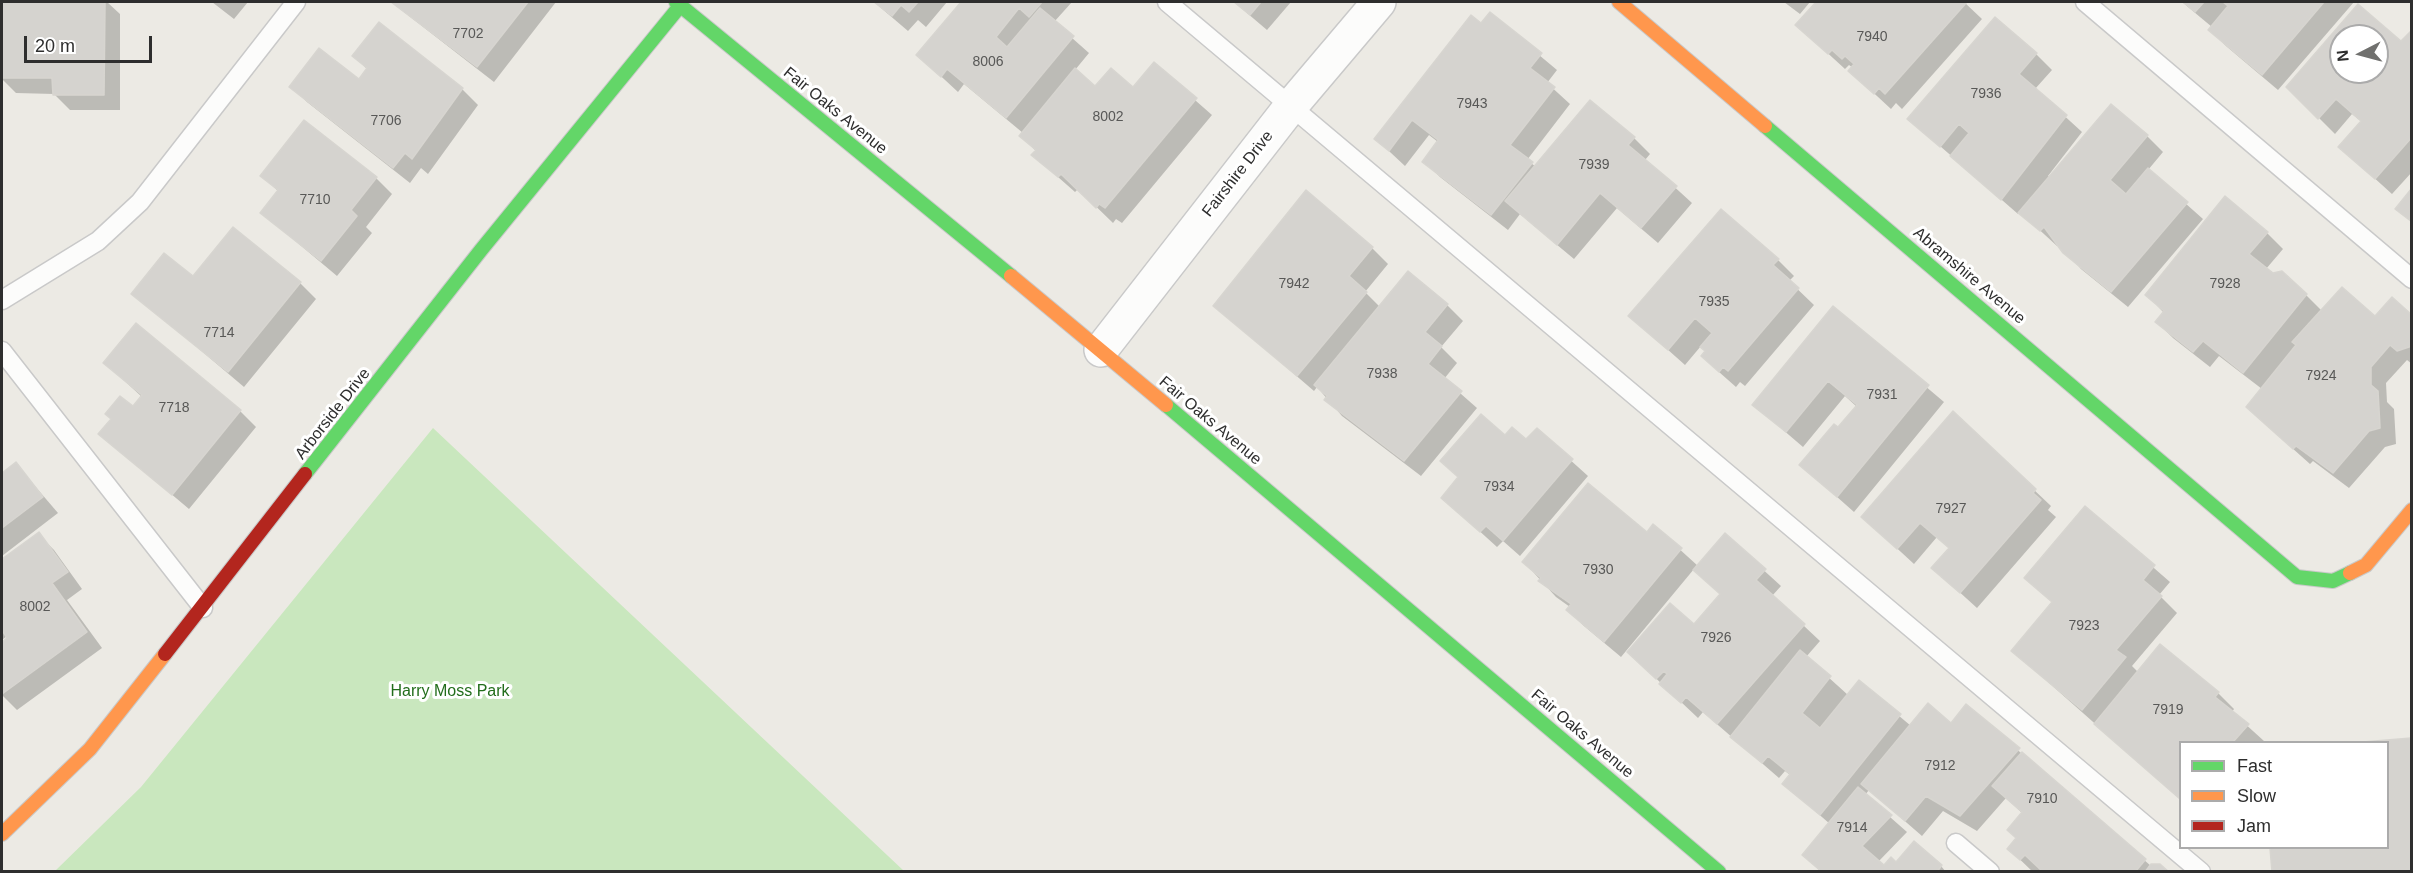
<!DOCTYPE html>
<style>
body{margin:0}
#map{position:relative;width:2413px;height:873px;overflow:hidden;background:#eceae4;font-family:Arial,sans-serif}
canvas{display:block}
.frame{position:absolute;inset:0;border:3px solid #2e2e2e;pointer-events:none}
.legend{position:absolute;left:2179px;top:741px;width:210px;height:108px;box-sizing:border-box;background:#fff;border:2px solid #ababab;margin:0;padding:8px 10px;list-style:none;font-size:18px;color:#2e2e2e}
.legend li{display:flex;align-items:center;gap:12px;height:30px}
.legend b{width:30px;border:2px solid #ababab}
.north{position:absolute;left:2329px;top:24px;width:60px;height:60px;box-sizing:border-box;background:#fff;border:2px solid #ababab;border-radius:50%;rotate:264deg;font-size:16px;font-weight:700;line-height:24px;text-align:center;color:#2e2e2e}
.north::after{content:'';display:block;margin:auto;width:21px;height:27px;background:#70706e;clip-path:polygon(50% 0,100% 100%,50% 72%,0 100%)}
.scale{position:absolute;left:24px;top:36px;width:128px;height:27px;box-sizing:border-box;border:3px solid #2e2e2e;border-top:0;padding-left:8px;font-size:18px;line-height:21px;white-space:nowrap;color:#2e2e2e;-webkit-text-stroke:4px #fff;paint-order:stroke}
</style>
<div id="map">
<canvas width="2413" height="873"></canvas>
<div class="frame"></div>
<ul class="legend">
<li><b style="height:8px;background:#63d668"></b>Fast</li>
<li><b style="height:8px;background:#ff974d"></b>Slow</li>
<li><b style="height:8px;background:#b3261e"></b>Jam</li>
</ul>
<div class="north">N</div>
<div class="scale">20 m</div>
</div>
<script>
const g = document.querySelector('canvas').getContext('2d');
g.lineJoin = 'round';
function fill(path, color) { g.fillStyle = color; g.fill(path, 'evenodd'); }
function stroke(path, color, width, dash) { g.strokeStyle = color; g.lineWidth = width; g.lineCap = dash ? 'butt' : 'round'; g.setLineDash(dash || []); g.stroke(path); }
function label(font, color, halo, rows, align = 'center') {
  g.font = font + ' Arial,sans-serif'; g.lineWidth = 6; g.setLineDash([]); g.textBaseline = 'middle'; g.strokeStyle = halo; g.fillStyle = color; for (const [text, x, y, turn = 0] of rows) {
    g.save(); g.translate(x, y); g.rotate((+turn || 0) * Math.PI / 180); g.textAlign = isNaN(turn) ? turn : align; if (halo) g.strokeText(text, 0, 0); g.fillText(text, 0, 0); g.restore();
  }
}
fill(new Path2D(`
 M433 428 904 871H55L141 787Z`), '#c9e7be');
fill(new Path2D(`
 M2 2H107L120 14V110H70L54 94 16 93 2 79Z
 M212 2H248L234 19Z
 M391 2H556L494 82Z
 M874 2H947L926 27 918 20 908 31Z
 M962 2H1072L1054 22 1089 53 1075 70 1096 88 1133 89 1154 64 1212 115 1122 223 1116 219 1113 223 1078 189 1075 192 1033 155 1036 151 1021 136 1023 133 964 84 958 92 918 55Z
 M1234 2H1291L1267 30Z
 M1784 2H1810L1800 14Z
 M1818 2H1964L1982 19 1902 109 1896 103 1891 109 1850 71 1853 68 1849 65 1845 69 1797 25Z
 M2182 2H2354L2278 90 2226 46 2210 30 2212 27Z
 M2358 6 2401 43 2412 32V172L2392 194 2340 147 2362 122 2352 114 2335 134 2288 87ZM2341 36H2377V72H2341Z
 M1490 14 1557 70 1547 83 1570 104 1527 160 1536 167 1634 138 1650 154 1645 160 1692 203 1658 243 1617 208 1574 259 1520 214 1508 230 1440 177 1424 161 1438 142 1429 135 1405 166 1376 139Z
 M2036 54 2052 70 2035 89 2082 132 2048 176 2050 177 2147 136 2163 152 2148 170 2203 219 2128 307 2081 269 2058 244 2057 246 2020 212 2018 214 1909 119Z
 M354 56 462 89 478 105 428 174 421 168 410 183 307 102 291 86 360 81 368 70Z
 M262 176 376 178 392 194 366 227 372 233 337 276 262 213 279 192Z
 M2267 233 2283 249 2266 269 2306 295 2322 311 2375 318 2412 317V364L2407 360 2386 383 2387 402 2394 409 2396 444 2385 447 2349 488 2313 461 2310 464 2264 423 2262 389 2219 356 2210 367 2173 338 2157 322 2164 313 2147 295Z
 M1372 248 1388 264 1365 292 1380 307 1447 305 1463 321 1441 347 1457 363 1444 379 1477 408 1421 476 1342 416 1317 387 1314 391 1215 306Z
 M1778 260 1794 276 1789 281 1814 305 1745 386 1740 382 1736 387 1719 372 1703 356 1706 351 1701 346 1685 365 1630 316Z
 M194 278 300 283 316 299 244 387 133 293Z
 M1833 308 1944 402 1854 512 1801 465 1839 429 1857 407 1845 396 1803 447 1754 405Z
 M105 363 240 411 256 427 189 509 100 434 133 408 142 397Z
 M1953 413 2051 506 2048 510 2056 517 1977 608 1933 568 1950 549 1937 537 1914 564 1863 517Z
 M1537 430 1588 476 1520 556 1503 541 1497 547 1443 498 1459 478 1506 437 1527 441Z
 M16 464 58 513 2 556V475Z
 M2085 508 2170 582 2159 595 2177 613 2132 666 2138 672 2160 646 2218 693 2234 709 2232 712 2264 741 2180 742V799L2013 651 2053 603 2026 578Z
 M1654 526 1698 566 1725 535 1781 586 1772 596 1820 641 1806 657 1848 695 1859 682 1911 726 1952 725 1967 706 2151 866 2167 872H2033L2009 849 2017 839 2023 814 2006 798 1977 831 1943 811 1922 836 1869 790 1865 795 1907 832 1878 862 1885 867 1896 864 1941 866 1946 872H1821L1804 855 1830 824 1784 784 1790 775 1785 771 1779 778 1703 712 1698 718 1645 668 1694 626 1721 595 1694 569 1621 657 1584 626 1568 610 1570 607 1556 597 1524 562 1647 534Z
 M38 534 54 550 82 589 67 600 102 648 17 710 2 695V644L9 639 7 636 2 640V561Z
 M2411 740 2412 872H2274L2271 848H2388V742H2380Z`), '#0003');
const building = new Path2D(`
 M2 2H105L104 95H53L52 78H2Z
 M391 2H528L477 67Z
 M874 2H918L909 12 901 5 892 16Z
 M961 2H1042L1029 17 1019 8 996 37 1007 47 1040 8 1074 36 1006 118 947 69 941 77 916 55Z
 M1234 2H1261L1250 15Z
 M1816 2H1967L1885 94 1879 88 1874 94 1848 71 1854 64 1845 56 1842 59 1832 50 1828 54 1795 25Z
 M2183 2H2204L2195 12Z
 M2223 2H2324L2262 75 2208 30 2228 6Z
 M2358 4 2401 41 2412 30V137L2375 179 2338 147 2361 121 2336 99 2318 119 2286 87ZM2341 36H2377V72H2341Z
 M1490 12 1542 53 1530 68 1555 87 1510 145 1533 162 1491 215 1422 162 1438 140 1412 120 1389 151 1374 139 1471 15 1481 23Z
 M1995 17 2037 53 2019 74 2067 115 2001 200 1950 156 1969 133 1959 124 1940 147 1907 119Z
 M379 22 463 88 412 159 405 153 393 168 289 87 319 48 359 79 367 68 352 56Z
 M1154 62 1197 98 1105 208 1099 204 1096 208 1061 174 1058 177 1031 155 1036 150 1019 136 1075 68 1095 86 1111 68 1133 87Z
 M1590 100 1635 137 1628 145 1677 186 1641 228 1600 193 1557 245 1505 201Z
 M2111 104 2148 135 2110 180 2126 194 2148 168 2188 202 2111 292 2063 253 2044 227 2040 231 2018 213Z
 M304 120 377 177 351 210 357 216 321 261 260 213 278 190 260 176Z
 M2412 188V222L2395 209Z
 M1306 190 1373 247 1349 276 1367 292 1297 376 1213 306Z
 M2225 196 2268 232 2249 254 2273 273 2282 271 2307 294 2243 373 2203 341 2193 352 2155 322 2164 311 2145 295Z
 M1721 209 1779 259 1773 265 1799 288 1728 371 1723 367 1719 372 1701 356 1705 351 1700 347 1712 333 1695 318 1668 350 1628 316Z
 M233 227 301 282 228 372 131 294 164 253 193 276Z
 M1408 271 1448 304 1425 332 1442 346 1428 364 1462 391 1404 461 1324 400 1327 396 1314 385Z
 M2342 287 2375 316 2392 297 2412 315V346L2397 351 2390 345 2371 367V385L2378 391 2380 428 2369 431 2333 473 2296 446 2293 449 2246 407 2296 345 2292 342Z
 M1833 306 1929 385 1837 497 1799 465 1834 424 1838 427 1857 405 1828 381 1786 432 1752 405Z
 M136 323 241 410 172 495 98 434 111 419 105 414 120 396 133 406 142 395 103 363Z
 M1953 411 2036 489 2033 493 2041 500 1960 593 1931 568 1949 548 1920 523 1897 549 1861 517Z
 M1481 414 1505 435 1512 427 1526 439 1537 428 1573 459 1503 541 1486 526 1480 532 1441 498 1458 477 1440 461Z
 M16 462 43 497 2 528V473Z
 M1588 483 1647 532 1653 524 1682 548 1604 642 1566 610 1571 604 1538 581 1541 578 1522 562Z
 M2085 506 2155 565 2143 580 2162 596 2116 650 2126 657 2082 710 2011 651 2052 602 2024 578Z
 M39 532 68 572 52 583 87 632 2 694V642L7 638 2 630V559Z
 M1725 533 1766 569 1756 580 1805 624 1717 724 1686 697 1681 703 1659 684 1667 674 1664 671 1656 679 1627 652 1670 603 1694 624 1720 594 1693 570Z
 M2160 644 2219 692 2215 697 2249 724 2233 742H2180V799L2094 724Z
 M1800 650 1831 676 1802 713 1820 728 1859 680 1901 714 1820 815 1782 784 1790 774 1768 756 1762 763 1730 737Z
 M1928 703 1951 723 1966 704 2020 748 1960 816 1926 796 1905 821 1861 784Z
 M2411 738 2412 872H2272L2270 848H2388V742H2363Z
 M2022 752 2146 859 2135 872H2043L2025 855 2020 860 2007 849 2016 838 2007 830 2022 812 1992 786Z
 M1858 787 1892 815 1862 846 1884 865 1891 857 1896 862 1914 841 1942 865 1937 872H1822L1802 855Z
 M2151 864H2160L2169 872H2145Z`);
fill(building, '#d5d3cf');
stroke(building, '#d7d5d0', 1.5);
const lane = new Path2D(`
 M1167 2 2201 872
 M2085 2 2412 279
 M2 300 98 241 140 202 296 2
 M2 351 203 608
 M1956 843 1990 872`);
const street = new Path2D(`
 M1101 350 1291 106 1379 2`);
const fast = new Path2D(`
 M676 2 1011 276
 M1765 126 2297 577 2333 581 2350 573
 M1166 405 1719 872
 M305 474 481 250 680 6`);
const slow = new Path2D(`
 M1619 2 1765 126
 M1011 276 1166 405
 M2350 573 2366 565 2412 510
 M2 834 90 749 165 654`);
const jam = new Path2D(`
 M165 654 305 474`);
stroke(lane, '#c9c9c9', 21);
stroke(street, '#c9c9c9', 36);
stroke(fast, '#c9c9c9', 16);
stroke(slow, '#c9c9c9', 16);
stroke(jam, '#c9c9c9', 16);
stroke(lane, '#fcfcfb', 18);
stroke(street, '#fcfcfb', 33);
stroke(fast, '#63d668', 14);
stroke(slow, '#ff974d', 14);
stroke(jam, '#b3261e', 14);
label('14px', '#585857', null, [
 ["7702",468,34],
 ["7940",1872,37],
 ["8006",988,62],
 ["7936",1986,94],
 ["7943",1472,104],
 ["8002",1108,117],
 ["7706",386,121],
 ["7939",1594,165],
 ["7710",315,200],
 ["7942",1294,284],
 ["7928",2225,284],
 ["7935",1714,302],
 ["7714",219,333],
 ["7938",1382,374],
 ["7924",2321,376],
 ["7931",1882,395],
 ["7718",174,408],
 ["7934",1499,487],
 ["7927",1951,509],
 ["7930",1598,570],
 ["8002",35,607],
 ["7923",2084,626],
 ["7926",1716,638],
 ["7919",2168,710],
 ["7912",1940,766],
 ["7910",2042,799],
 ["7914",1852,828]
]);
label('16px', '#2e2e2e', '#fff', [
 ["Fair Oaks Avenue",835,111,39],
 ["Fairshire Drive",1238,174,-52],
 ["Abramshire Avenue",1969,276,40],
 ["Arborside Drive",333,414,-52],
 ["Fair Oaks Avenue",1210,421,40],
 ["Fair Oaks Avenue",1582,734,40]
]);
label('16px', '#226d1b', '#fff', [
 ["Harry Moss Park",450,692]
]);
</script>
